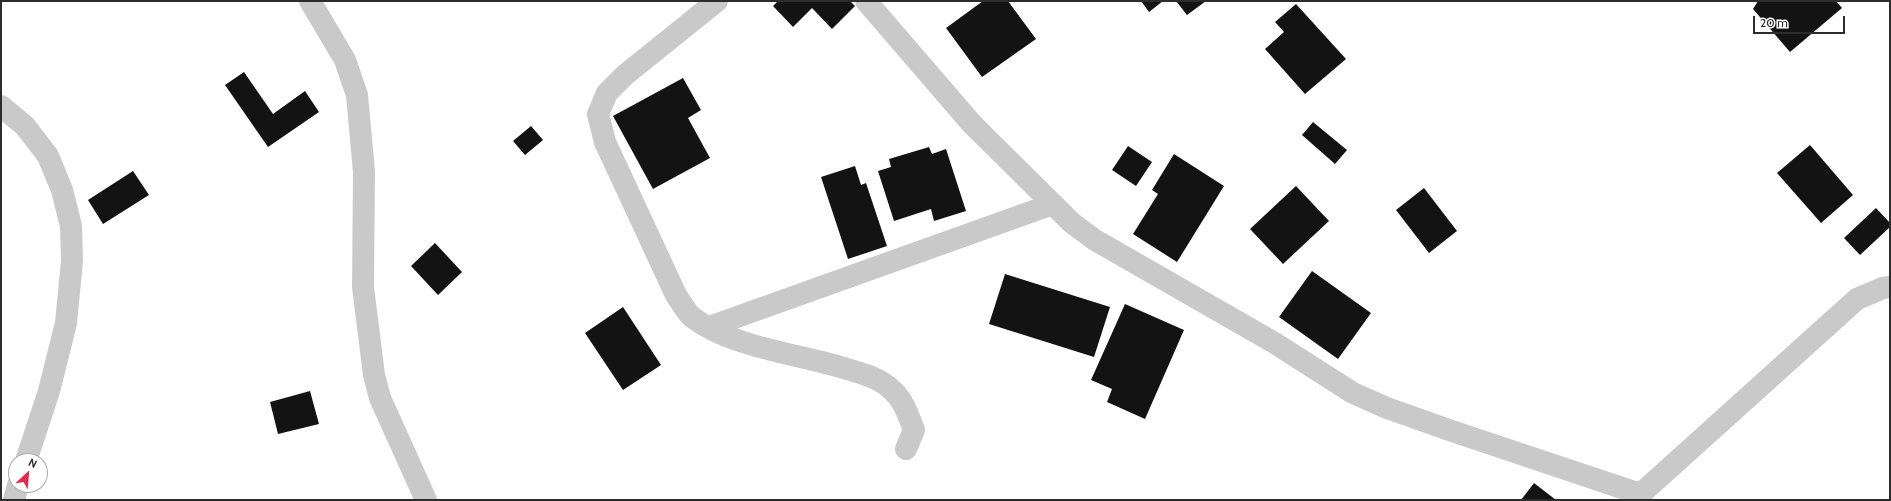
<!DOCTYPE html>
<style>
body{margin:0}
#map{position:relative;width:1891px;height:501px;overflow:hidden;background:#fff;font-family:Cabin,sans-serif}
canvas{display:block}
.frame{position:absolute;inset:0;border:2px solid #2c2c2c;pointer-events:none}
.north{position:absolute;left:8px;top:453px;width:40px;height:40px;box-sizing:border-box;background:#fff;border:1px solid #ababab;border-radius:50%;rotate:26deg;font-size:11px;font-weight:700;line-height:16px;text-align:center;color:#2c2c2c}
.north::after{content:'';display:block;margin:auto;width:14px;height:18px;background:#e92746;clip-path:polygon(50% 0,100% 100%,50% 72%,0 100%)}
.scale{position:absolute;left:1753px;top:16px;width:92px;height:18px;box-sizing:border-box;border:2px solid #2c2c2c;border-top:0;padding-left:5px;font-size:12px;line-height:14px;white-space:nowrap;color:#2c2c2c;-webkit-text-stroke:3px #fff;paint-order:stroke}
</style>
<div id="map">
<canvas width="1891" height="501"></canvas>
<div class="frame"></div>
<div class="north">N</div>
<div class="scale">20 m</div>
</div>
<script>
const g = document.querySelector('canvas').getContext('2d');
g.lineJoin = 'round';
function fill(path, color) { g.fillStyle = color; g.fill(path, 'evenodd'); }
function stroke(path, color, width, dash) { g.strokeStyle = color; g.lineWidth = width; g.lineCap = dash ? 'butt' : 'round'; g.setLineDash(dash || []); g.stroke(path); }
fill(new Path2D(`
 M778 1H850L855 6 832 29 812 8 793 27 773 6Z
 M983 1H1008L1036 39 982 77 946 28Z
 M1141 1H1163L1149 12Z
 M1176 1H1206L1187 15Z
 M1758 1H1836L1842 8 1790 52 1753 9Z
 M1296 4 1346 59 1305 94 1265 49 1284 32 1275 22Z
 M244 72 273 114 305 91 319 112 268 147 225 85Z
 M683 78 701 110 688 118 710 158 653 189 613 116Z
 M1313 122 1347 150 1335 164 1302 135Z
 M531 126 543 140 525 155 513 141Z
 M1810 145 1853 195 1821 223 1777 173Z
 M1128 146 1152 162 1136 186 1112 170Z
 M929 147 932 154 946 149 966 211 934 221 931 209 894 221 878 171 891 167 889 159Z
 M1174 154 1224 186 1177 262 1133 234 1158 194 1152 190Z
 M855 166 861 185 866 183 887 246 848 259 821 177Z
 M133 171 149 195 103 224 88 200Z
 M1296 186 1329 221 1283 264 1250 229Z
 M1424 188 1457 231 1429 253 1396 210Z
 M1876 208 1890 223V227L1860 255 1844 238Z
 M435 243 462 272 438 295 411 266Z
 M1312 271 1371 313 1338 359 1279 317Z
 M1005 274 1110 307 1094 357 989 324Z
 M1125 304 1184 330 1145 419 1107 402 1112 389 1091 380Z
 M623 307 661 365 623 390 585 333Z
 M310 391 319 424 278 434 270 402Z
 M1534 483 1556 500H1521Z`), '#131313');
stroke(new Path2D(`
 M310 1 345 60 357 95 364 172 363 287 374 375 380 398 426 500
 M717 1 625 75 607 93 598 114 605 142 676 295C681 302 686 312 692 317 732 348 800 354 847 369 864 374 880 378 893 391 904 401 909 417 914 430L906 449
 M866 1 972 124 1072 223 1095 240 1273 342 1353 393 1387 408 1449 430 1640 494
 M1 106 25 126 48 156 62 190 71 226 72 261 66 323 49 391 26 461
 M709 327 1053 204
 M14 500 18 485
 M1634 500 1857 299 1883 288 1890 287`), '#c9c9c9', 22);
</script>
